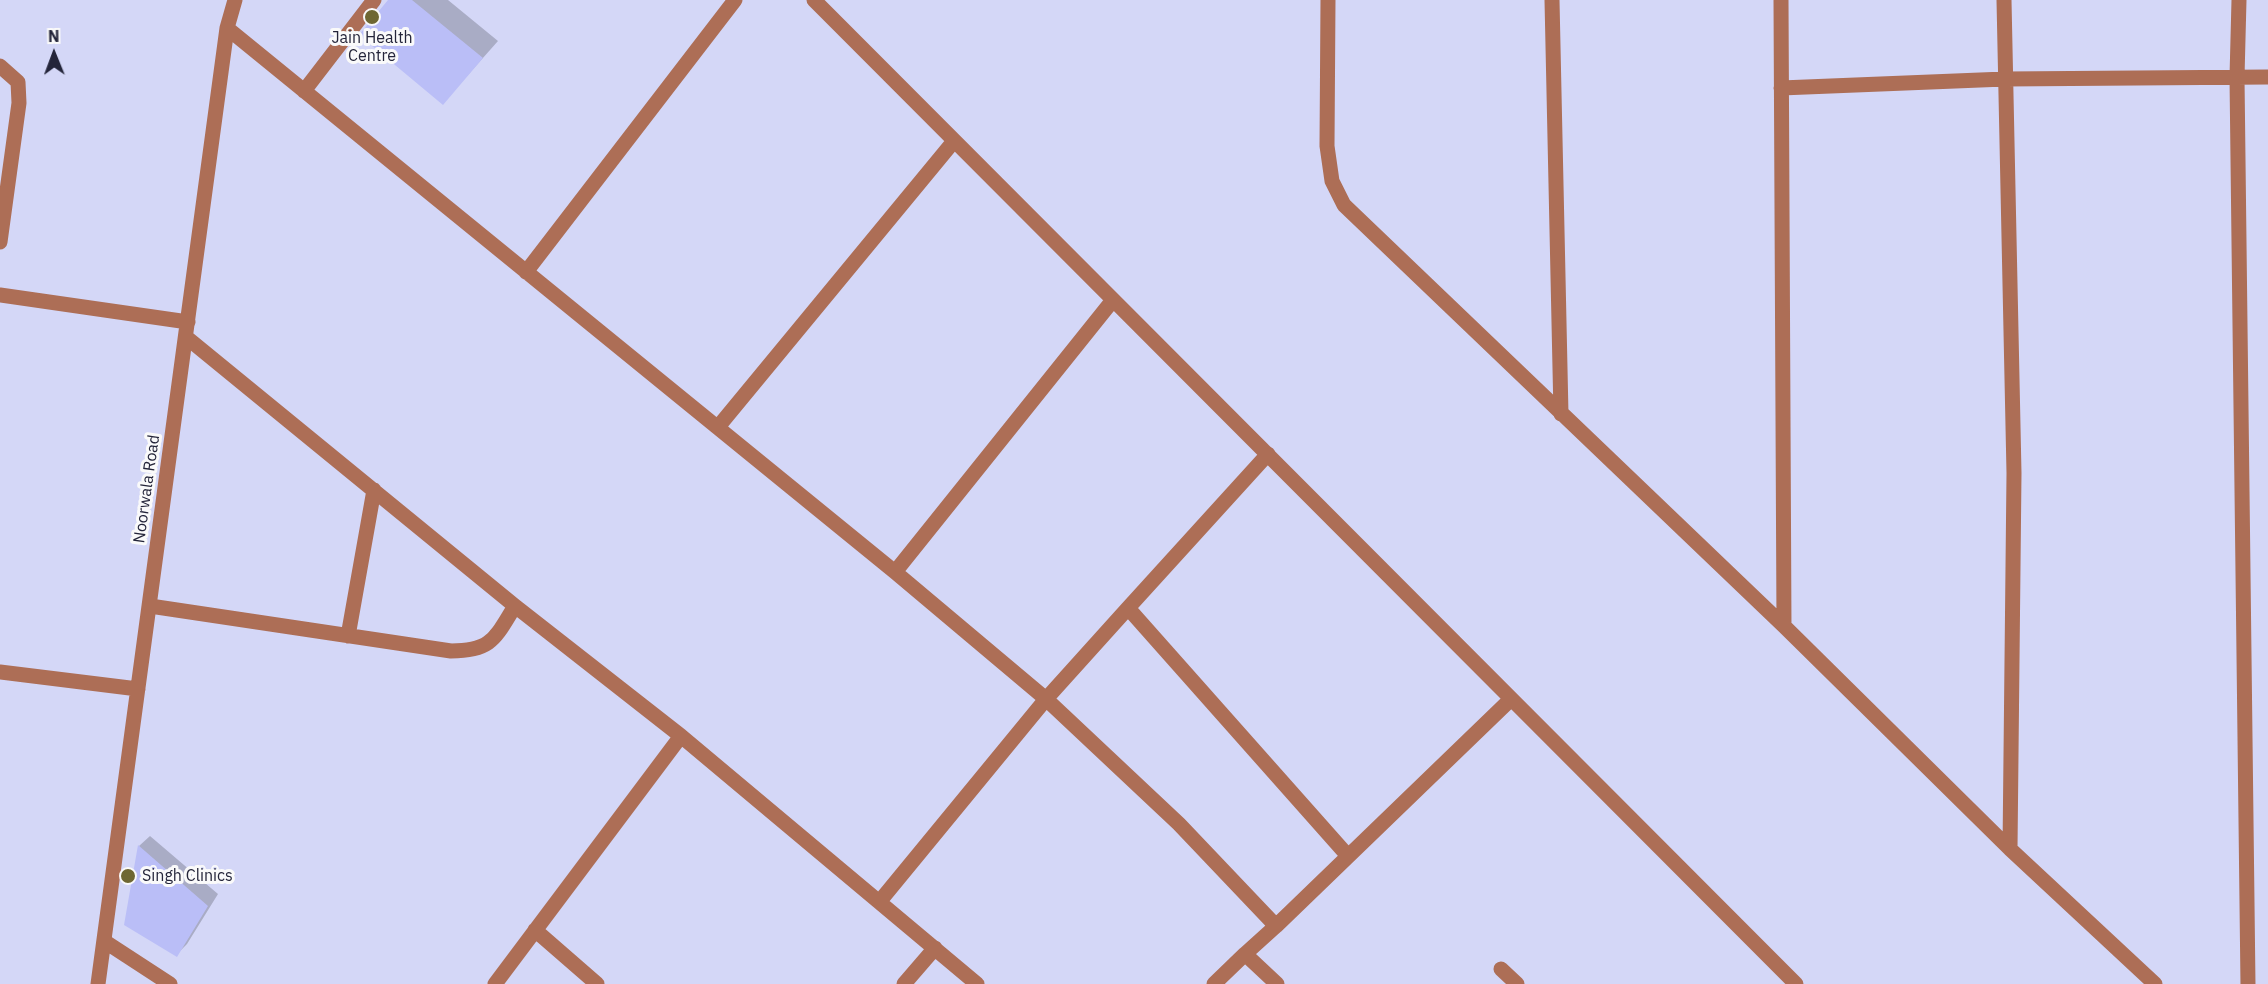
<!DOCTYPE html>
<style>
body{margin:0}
#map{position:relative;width:2268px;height:984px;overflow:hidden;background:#d4d7f7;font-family:"IBM Plex Sans",sans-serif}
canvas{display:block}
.north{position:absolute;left:24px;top:24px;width:60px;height:60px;-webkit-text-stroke:4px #fafafa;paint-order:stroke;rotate:359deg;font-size:16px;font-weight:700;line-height:24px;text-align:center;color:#24253a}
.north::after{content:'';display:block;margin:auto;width:21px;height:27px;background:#24253a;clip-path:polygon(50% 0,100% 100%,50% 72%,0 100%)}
</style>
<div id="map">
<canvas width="2268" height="984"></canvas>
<div class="north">N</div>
</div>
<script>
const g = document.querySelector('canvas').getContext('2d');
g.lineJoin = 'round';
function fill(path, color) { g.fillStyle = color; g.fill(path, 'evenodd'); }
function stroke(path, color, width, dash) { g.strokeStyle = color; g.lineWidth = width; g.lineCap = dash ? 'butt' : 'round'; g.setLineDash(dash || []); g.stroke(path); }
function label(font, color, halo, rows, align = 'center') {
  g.font = font + ' "IBM Plex Sans",sans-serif'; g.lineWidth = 6; g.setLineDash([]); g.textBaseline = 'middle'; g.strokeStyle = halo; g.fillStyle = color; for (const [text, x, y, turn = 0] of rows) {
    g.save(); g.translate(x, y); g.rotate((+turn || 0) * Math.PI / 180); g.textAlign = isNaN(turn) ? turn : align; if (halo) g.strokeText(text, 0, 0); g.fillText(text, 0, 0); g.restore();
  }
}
fill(new Path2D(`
 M390 0H448L498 41 443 103Z
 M150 836 218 894 187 944 176 955 139 846Z`), '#0003');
fill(new Path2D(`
 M388 0H412L483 58 443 105 359 35Z
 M138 845 208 906 177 957 124 925Z`), '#babef7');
stroke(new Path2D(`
 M814 0 1796 984
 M1328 0 1327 146 1332 181 1344 205 1784 626 2010 849 2155 984
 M1552 0 1561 414
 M1781 0 1784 626
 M2004 0 2014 473 2010 849
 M2239 0 2237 77 2248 984
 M227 28 895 572 1046 699 1179 824 1276 926 1245 954 1277 984
 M0 66 18 82 19 103 0 242
 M1781 88 2005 79 2268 77
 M304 91 374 0
 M526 272 735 0
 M0 295 188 322
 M186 337 515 606 681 736 977 984
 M718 427 954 141
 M895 572 1113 300
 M150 606 451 651C492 651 495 638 515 606
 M1128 608 1268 454
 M348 636 374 490
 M0 672 138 689
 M880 901 1046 699 1128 608 1348 856
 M1276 926 1510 700
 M535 930 597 984
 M104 941 170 984
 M1501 969 1517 984
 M98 984 227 28 235 0
 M495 984 681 736
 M904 984 935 948
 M1214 984 1245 954`), '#ad6e56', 15);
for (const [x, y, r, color] of [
 [372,17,8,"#6e6733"],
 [128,876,8,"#6e6733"]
]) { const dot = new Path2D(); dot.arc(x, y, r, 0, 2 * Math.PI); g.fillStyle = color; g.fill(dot); stroke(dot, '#fafafa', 2); }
label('16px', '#24253a', '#fafafa', [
 ["Jain Health",372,38],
 ["Centre",372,56],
 ["Singh Clinics",142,876,"left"]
]);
label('16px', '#24253a', '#fafafa', [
 ["Noorwala Road",147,489,-82]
]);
</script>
